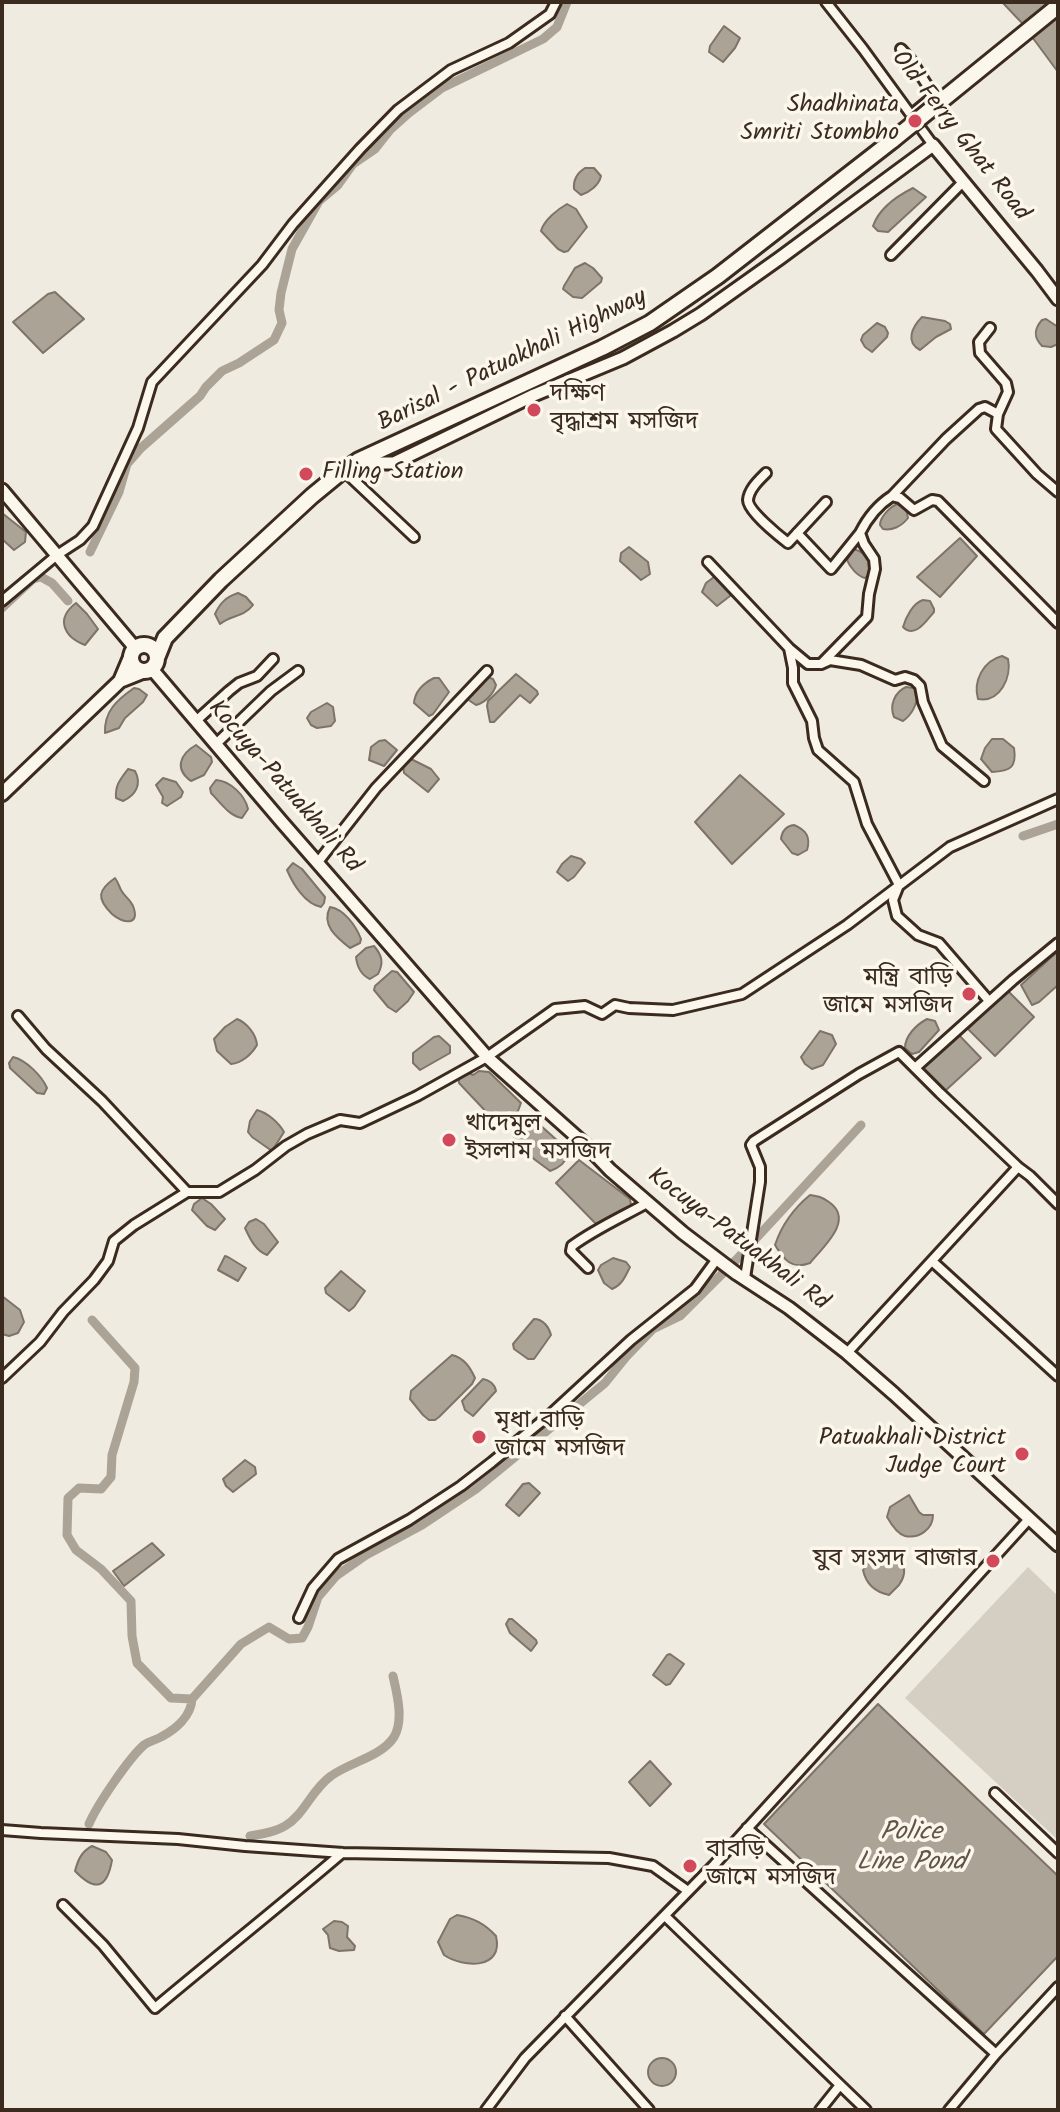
<!DOCTYPE html>
<meta charset="utf-8">
<style>
body{margin:0}
#map{position:relative;width:1060px;height:2112px;overflow:hidden;background:#f0ebe0;font-family:Kalam,sans-serif}
canvas{display:block}
.frame{position:absolute;inset:0;border:4px solid #3b2a1e;pointer-events:none}
</style>
<div id="map">
<canvas width="1060" height="2112"></canvas>
<div class="frame"></div>
</div>
<script>
const g = document.querySelector('canvas').getContext('2d');
g.lineJoin = 'round';
function fill(path, color) { g.fillStyle = color; g.fill(path, 'evenodd'); }
function stroke(path, color, width, dash) { g.strokeStyle = color; g.lineWidth = width; g.lineCap = dash ? 'butt' : 'round'; g.setLineDash(dash || []); g.stroke(path); }
function label(font, color, halo, rows, align = 'center') {
  g.font = font + ' Kalam,"Noto Sans Bengali",sans-serif'; g.lineWidth = 7; g.setLineDash([]); g.textBaseline = 'middle'; g.strokeStyle = halo; g.fillStyle = color; for (const [text, x, y, turn = 0] of rows) {
    g.save(); g.translate(x, y); g.rotate((+turn || 0) * Math.PI / 180); g.textAlign = isNaN(turn) ? turn : align; if (halo) g.strokeText(text, 0, 0); g.fillText(text, 0, 0); g.restore();
  }
}
fill(new Path2D(`
 M1028 1567 1058 1596V1840L905 1698Z`), '#d5cec3');
const water = new Path2D(`
 M1002 2H1058V72L1021 22Z
 M724 26 740 38 735 48 723 62 709 52 710 46Z
 M585 168H594L601 176C599 185 590 192 581 195L574 189C573 179 577 173 585 168Z
 M913 188 926 197 888 232 878 231 873 226C879 209 897 196 913 188Z
 M567 204 576 209 587 227 568 251 564 252 558 249 541 231C544 220 558 209 567 204Z
 M585 263 593 268 602 278 601 282 582 298 573 297 563 289 564 286 575 268Z
 M55 292 84 319 43 353 13 322 48 294Z
 M922 317 945 321 950 324 951 329 936 337 920 350C905 342 912 327 922 317Z
 M1046 319 1058 327V344L1051 347 1042 346C1033 337 1034 329 1042 320Z
 M877 323 885 327 888 333 887 337 872 352 865 347 861 340 863 335Z
 M897 504 906 509 908 518C902 526 892 531 883 529L880 525C880 517 890 507 897 504Z
 M2 513 26 532 25 542 14 550 2 539Z
 M960 538 977 556 940 597 917 577Z
 M629 547 648 562 650 574 641 580 620 561 621 553Z
 M854 549C866 553 873 561 870 574L865 578C857 576 850 567 847 560Z
 M714 577H718L732 592 730 596 717 606 702 592 706 583Z
 M238 593 246 597 253 605C244 617 231 615 220 624L215 614C220 603 226 597 238 593Z
 M923 600 930 601 934 609V612C926 621 915 639 903 627 906 617 913 603 923 600Z
 M76 603 87 614 98 629 85 645C64 637 55 619 76 603Z
 M1002 656 1008 659C1012 677 1000 703 978 699 973 681 983 661 1002 656Z
 M516 674 537 691 538 694 530 703 520 695 494 722H490L487 706 488 701Z
 M487 677 493 679 496 685C494 693 485 703 476 705L467 699Z
 M434 678H439L449 692 433 714 429 716 414 703C415 691 424 683 434 678Z
 M906 687 914 688 918 692C917 703 913 714 903 721L894 717C889 705 895 692 906 687Z
 M134 688 139 689 147 695 143 702 125 718 119 728 105 733C104 711 117 700 134 688Z
 M327 703 333 707 335 721 331 726 317 728 311 725 307 718 311 712Z
 M992 739H1003L1014 748C1017 768 1010 771 992 772L981 759 985 748Z
 M385 740 397 750 384 766 369 760 371 747 379 741Z
 M196 745 211 757 212 762 204 775 191 781C174 769 180 754 196 745Z
 M411 759 431 769 439 779 428 792 404 773 403 765 407 760Z
 M128 769 135 771C142 784 136 795 123 801L116 798C115 785 120 780 128 769Z
 M740 775 784 814 732 864 695 822Z
 M163 778 176 782 183 792 181 797 167 806 162 803 163 797 156 785Z
 M216 780C230 781 245 795 248 809L242 818C229 816 220 802 211 793L210 788Z
 M794 825C806 830 811 837 807 850L798 855 792 853 781 839C782 831 786 826 794 825Z
 M571 856 581 859 585 863 574 877 568 881 557 872 562 864Z
 M293 863 302 869 325 897 324 903 321 907C305 904 293 884 287 870Z
 M115 878C118 882 119 886 121 890 124 896 130 899 133 906 141 926 123 924 112 914 96 898 98 890 115 878Z
 M330 907C344 909 356 926 361 939L360 943 350 948C336 937 321 925 330 907Z
 M374 946C382 955 384 963 378 974L370 979C361 975 357 966 356 957L366 948Z
 M1058 951V985L1039 1002 1032 1005 1021 985Z
 M392 971 397 972 414 992 408 1001 396 1012 388 1007 374 990 375 986Z
 M1006 989 1034 1017 995 1056 968 1029Z
 M237 1019C247 1023 256 1034 257 1045 252 1054 242 1063 231 1064L217 1051 214 1039 225 1027Z
 M927 1019 935 1021 939 1030 919 1052 912 1054 905 1048C905 1036 916 1025 927 1019Z
 M820 1031 832 1035 836 1044 823 1065 812 1069 805 1064 801 1057Z
 M957 1033 981 1058 945 1091 923 1069 936 1053Z
 M439 1036 450 1046V1053L420 1070 413 1063V1053L434 1037Z
 M13 1057C26 1060 42 1076 47 1088L44 1094 37 1093 10 1068 9 1063Z
 M479 1071 489 1072 521 1103 518 1111 505 1122H498L492 1118 459 1083V1078L467 1072 473 1075Z
 M257 1110C268 1113 279 1123 284 1132L272 1151 252 1137 248 1132 250 1121Z
 M529 1115 570 1152C566 1162 560 1168 550 1171 536 1160 518 1150 512 1132L522 1118Z
 M579 1160 630 1199 631 1205 621 1215 599 1227 556 1183Z
 M810 1195C818 1196 822 1197 829 1202 855 1220 823 1247 810 1263 792 1270 784 1260 775 1245 782 1224 793 1209 810 1195Z
 M202 1198 211 1204 225 1219 215 1230 207 1226 192 1210 194 1204Z
 M256 1219 264 1224 278 1242 267 1255C256 1251 250 1239 245 1228L249 1222Z
 M225 1256 228 1257 246 1268 238 1281 218 1270Z
 M613 1258 626 1262 630 1267C625 1277 622 1285 612 1289L604 1283 598 1270 601 1265Z
 M341 1271 365 1291 354 1307 349 1311 326 1293 325 1288Z
 M2 1296 20 1310 24 1322 18 1333 9 1336 2 1334Z
 M534 1319C543 1319 549 1327 551 1335L534 1359H528L514 1349 513 1344Z
 M452 1355C464 1358 470 1367 475 1378L472 1384 439 1417 435 1420H429L423 1415 410 1399 411 1391Z
 M483 1379C489 1380 495 1384 496 1391L473 1416 465 1410 462 1401Z
 M245 1460 255 1467 256 1474 233 1492 226 1486 223 1479Z
 M529 1483 540 1493 519 1516 506 1505 523 1484Z
 M909 1495 919 1512 923 1515H933C933 1529 919 1539 905 1536 897 1534 891 1524 887 1517L890 1507Z
 M152 1543 164 1555 124 1586 113 1571Z
 M881 1551C900 1551 911 1568 899 1585 898 1586 890 1594 889 1595 875 1592 866 1584 863 1570L870 1561Z
 M509 1619H512L536 1640 537 1643 531 1651 510 1633 506 1624Z
 M670 1654 684 1664 670 1684 666 1685 653 1675 667 1655Z
 M878 1704 1058 1876V1956L984 2034 764 1824Z
 M650 1761 671 1784 650 1806 629 1782Z
 M92 1846 106 1852 112 1860C107 1889 95 1892 75 1871 78 1860 81 1852 92 1846Z
 M457 1915C474 1918 485 1924 496 1936 504 1970 463 1968 444 1955L438 1942 450 1919Z
 M334 1921 342 1922 348 1926 347 1937 355 1946 354 1950 339 1951 330 1948 328 1935 323 1929Z
 M648 2072a14 14 0 1 1 28 0a14 14 0 1 1-28 0Z`);
fill(water, '#aca397');
stroke(water, '#7f7367', 2);
stroke(new Path2D(`
 M90 552 119 492 127 464 141 448 200 396 206 387 222 371 239 363 274 340 282 323 279 310 281 293 292 249 319 201 338 185 353 164 375 149 390 130 409 113 442 88 543 39 557 27 567 2
 M2 608 33 579 41 577 52 583 68 601
 M1023 836 1058 824
 M92 1320 135 1368 134 1382 112 1455 111 1477 101 1489 79 1488 68 1498 67 1535 76 1550 101 1569 131 1601 132 1636 137 1663 171 1698 192 1699 241 1644 269 1627 289 1639 302 1638 308 1627 318 1597 336 1576 366 1555 422 1525 476 1489 605 1383 626 1357 653 1329 680 1316 736 1260 861 1125
 M89 1824C97 1805 129 1758 144 1745 149 1741 156 1740 161 1737 176 1729 191 1716 192 1699
 M250 1836C262 1834 275 1832 285 1826 305 1814 312 1789 331 1776 350 1762 381 1757 394 1737 404 1720 397 1694 393 1676`), '#aca397', 9);
const street = new Path2D(`
 M826 2 863 49 933 145
 M901 49 911 60 934 96 911 115
 M891 255 963 182
 M990 328 979 342 980 353 1006 383 1008 392 998 414 996 429 1037 474 1058 492
 M343 470 414 537
 M766 473C759 480 749 489 748 500 748 511 779 536 788 543L826 502
 M892 496 946 439 979 409 985 407 998 414
 M797 533 831 569 860 533
 M708 562 789 648 793 668V683L812 721 814 738 818 750 854 782 867 824 899 885 893 900 897 916 918 935 939 943 989 1001
 M2 601 57 555 80 540 93 526 138 428 152 382 262 265 293 224 360 149 398 110 451 70 509 43 550 14 556 2
 M790 649 808 664H821L830 660 861 665 895 680 905 677 914 680 920 686 923 702 942 746 984 781
 M821 664 867 617 869 594 875 569 874 559 864 544 860 533C867 519 878 505 892 496L900 498 914 510 932 500 938 501 1058 623
 M197 720 229 691 239 683 257 676 273 659
 M216 744 271 691 298 671
 M318 862 376 788 487 671
 M915 1068 1013 980 1058 943
 M187 1192H219L255 1170 286 1146 307 1134 340 1120 360 1123 417 1096 487 1057 555 1009 585 1006 602 1014 615 1005 629 1008 673 1010 742 994 847 925 950 847 1058 799
 M932 1261 1058 1376
 M588 1268 571 1251 572 1246C595 1229 622 1217 647 1203
 M745 1278 760 1182V1167L751 1145 754 1141 859 1074 899 1052 940 1093 1018 1167 1030 1176 1058 1204
 M847 1353 1018 1167
 M2 1378 40 1342 63 1312 94 1280 108 1261 114 1241 134 1225 187 1192 102 1101 46 1049 18 1016
 M299 1618 313 1588 338 1559 409 1520 461 1486 492 1462 552 1413 631 1340 695 1289 717 1259
 M995 1793 1058 1853
 M747 1828 996 2054
 M2 1830 41 1833 178 1839 245 1846 343 1853 609 1858 653 1866 688 1891
 M63 1905 103 1945 155 2008C217 1956 280 1906 342 1853
 M665 1916 866 2110
 M565 2016 649 2110
 M486 2110 525 2058 714 1865 1030 1518
 M820 2110 840 2085
 M949 2110 996 2054 1058 1987`);
const secondary = new Path2D(`
 M359 460 373 463H394L534 395 623 358 673 331 701 314 780 258 933 145 1037 271 1058 299
 M2 490 135 648
 M151 668 281 821 487 1057 588 1147 610 1170 683 1233 737 1274 789 1308 847 1353 894 1394 1058 1545`);
const primary = new Path2D(`
 M120 681 131 655
 M2 794 120 681 145 671`);
const highway = new Path2D(`
 M131 658a13 13 0 1 1 26 0a13 13 0 1 1-26 0Z
 M157 658 165 638 221 580 312 496 340 473 359 460 602 348 650 323 718 276 893 140`);
stroke(street, '#3b2a1e', 14);
stroke(secondary, '#3b2a1e', 17);
stroke(primary, '#3b2a1e', 18);
stroke(highway, '#3b2a1e', 20);
stroke(street, '#fbf7ec', 8);
stroke(secondary, '#fbf7ec', 11);
stroke(primary, '#fbf7ec', 12);
stroke(highway, '#fbf7ec', 14);
const highwayBridge = new Path2D(`
 M893 140 1058 6`);
stroke(highwayBridge, '#3b2a1e', 20, []);
stroke(highwayBridge, '#fbf7ec', 14);
for (const [x, y, r, color] of [
 [915,121,8,"#d1495b"],
 [534,410,8,"#d1495b"],
 [306,474,8,"#d1495b"],
 [969,994,8,"#d1495b"],
 [449,1140,8,"#d1495b"],
 [479,1437,8,"#d1495b"],
 [1022,1454,8,"#d1495b"],
 [993,1561,8,"#d1495b"],
 [690,1866,8,"#d1495b"]
]) { const dot = new Path2D(); dot.arc(x, y, r, 0, 2 * Math.PI); g.fillStyle = color; g.fill(dot); stroke(dot, '#fbf7ec', 3); }
label('24px', '#3b2a1e', '#fbf7ec', [
 ["Shadhinata",899,107,"right"],
 ["Smriti Stombho",899,135,"right"],
 ["দক্ষিণ",550,396],
 ["বৃদ্ধাশ্রম মসজিদ",550,424],
 ["Filling Station",322,474],
 ["মন্ত্রি বাড়ি",953,980,"right"],
 ["জামে মসজিদ",953,1008,"right"],
 ["খাদেমুল",465,1126],
 ["ইসলাম মসজিদ",465,1154],
 ["মৃধা বাড়ি",495,1423],
 ["জামে মসজিদ",495,1451],
 ["Patuakhali District",1006,1440,"right"],
 ["Judge Court",1006,1468,"right"],
 ["যুব সংসদ বাজার",977,1561,"right"],
 ["বাবড়ি",706,1852],
 ["জামে মসজিদ",706,1880]
], 'left');
label('24px', '#3b2a1e', '#fbf7ec', [
 ["Old Ferry Ghat Road",959,137,52],
 ["Barisal - Patuakhali Highway",513,362,-26],
 ["Kocuya-Patuakhali Rd",283,788,49],
 ["Kocuya-Patuakhali Rd",737,1241,37]
]);
label('italic 26px', '#635448', '#fbf7ec', [
 ["Police",911,1835],
 ["Line Pond",911,1865]
]);
</script>
